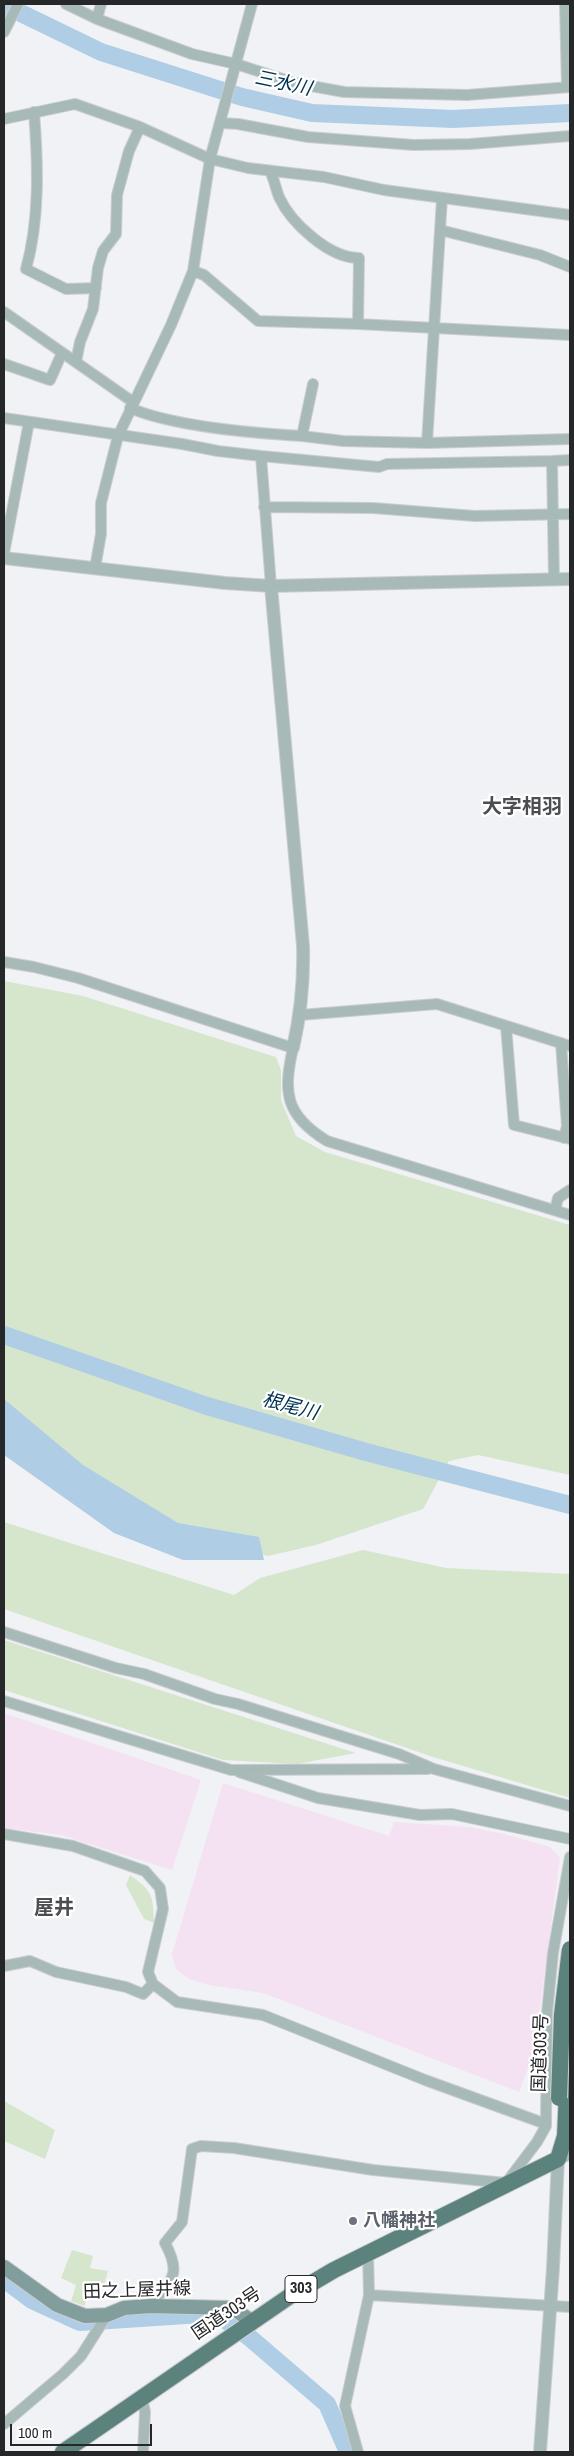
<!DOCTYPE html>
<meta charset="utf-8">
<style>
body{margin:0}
#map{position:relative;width:574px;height:2456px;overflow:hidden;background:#f0f2f6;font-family:"Archivo Narrow",sans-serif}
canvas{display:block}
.frame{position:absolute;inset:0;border:5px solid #262729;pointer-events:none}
.scale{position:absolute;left:10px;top:2424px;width:142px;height:22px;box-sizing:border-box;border:2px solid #262729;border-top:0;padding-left:6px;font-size:15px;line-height:18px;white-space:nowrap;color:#262729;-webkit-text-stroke:4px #fff;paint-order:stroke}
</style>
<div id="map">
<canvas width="574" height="2456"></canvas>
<div class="frame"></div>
<div class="scale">100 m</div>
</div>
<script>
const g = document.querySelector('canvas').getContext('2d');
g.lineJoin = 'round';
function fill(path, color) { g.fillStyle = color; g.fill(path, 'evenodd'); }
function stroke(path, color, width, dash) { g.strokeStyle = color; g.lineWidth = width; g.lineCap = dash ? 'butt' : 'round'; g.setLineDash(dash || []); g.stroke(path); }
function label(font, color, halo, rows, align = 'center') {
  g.font = font + ' "Archivo Narrow","Noto Sans JP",sans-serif'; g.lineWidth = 4.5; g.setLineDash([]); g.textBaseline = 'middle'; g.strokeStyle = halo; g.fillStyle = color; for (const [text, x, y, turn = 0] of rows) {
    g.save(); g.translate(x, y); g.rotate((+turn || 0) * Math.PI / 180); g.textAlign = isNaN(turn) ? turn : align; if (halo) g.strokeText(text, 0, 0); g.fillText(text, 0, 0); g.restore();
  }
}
fill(new Path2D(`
 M4 1713 201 1780 172 1870 61 1835 4 1828Z
 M223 1783 389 1836 394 1822 469 1827 504 1834 550 1847 560 1858 534 2052 519 2092 263 1993 209 1985 189 1979 176 1969 172 1954Z`), '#f4e2f3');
fill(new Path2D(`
 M4 981 83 996 276 1057 281 1070V1100L296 1136 325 1152 570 1225V1475L478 1455 449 1461 423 1509 316 1545 268 1556 156 1525 4 1434Z
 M4 1522 234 1595 260 1578 363 1550 446 1568 570 1574V1798L433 1757 4 1609Z
 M4 1640 356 1753 297 1764 223 1760 4 1690Z
 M130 1875C153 1892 153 1895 154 1923L144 1919 126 1885Z
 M4 2101 55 2130 45 2159 4 2141Z
 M72 2250 93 2256 90 2268 108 2271 103 2289 90 2292 84 2306 71 2301 76 2285 61 2278Z`), '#d6e6cc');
fill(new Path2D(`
 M4 1399 83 1465 178 1523 259 1537 264 1560H183L114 1533 4 1455Z`), '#afcde5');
stroke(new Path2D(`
 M4 5 101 52 242 97 312 113 453 119 570 113
 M4 1335 207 1406 366 1452 570 1505
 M4 2279 32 2300 80 2322 216 2313 249 2337 327 2404 348 2452`), '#afcde5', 18);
const minor = new Path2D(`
 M66 4 97 19 192 54 236 64 295 83 344 92 467 95 570 87
 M565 4 567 87
 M97 19 101 4
 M4 32 18 4
 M34 112C38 163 40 219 26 269L66 289 96 288
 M4 119 75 104 140 127 210 159 248 168 324 177 384 190 570 215
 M221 123 238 124 308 137 414 145 470 144 570 136
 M270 171C274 179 276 189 279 197 291 223 329 258 359 258L358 324
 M440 230 540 255 570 267
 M193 271 204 275 258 321 358 324 570 335
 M4 312 133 402
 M76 362 80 342 93 309 98 268 103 251 116 234 117 195 129 151 140 127
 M4 364 50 380 62 353
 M130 408C175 427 252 433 302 436L313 384
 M4 418 182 444 218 451 261 456 271 586
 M302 436 343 441 427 443 442 198
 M427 443 570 439
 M261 456 379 467 387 464 552 461 554 579
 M552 461 570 460
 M264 507 373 508 475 516 570 514
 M4 553 29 422
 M95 568 101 534V503L118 436 171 325 193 271 210 159 252 4
 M4 962 34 967 78 978 293 1048C283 1093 285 1115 327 1141L570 1215
 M300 1015 437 1004 570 1046
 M506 1026 514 1125 570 1139
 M561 1043 567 1126 564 1138
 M555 1210 558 1198 570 1190
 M4 1632 116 1668 144 1674 215 1699 238 1704 399 1754 434 1769 570 1806
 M4 1701 231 1770 428 1769
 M239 1772 318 1798 420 1815 452 1814 570 1839
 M4 1834 73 1846 145 1871 160 1888 163 1909 148 1972 153 1984 177 2002 263 2015 425 2080 546 2124
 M4 1966 30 1961 56 1972 126 1987 143 1994 153 1984
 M369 2295 570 2307
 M150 2306C170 2281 183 2276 165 2243L182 2222 192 2149 201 2146 234 2148 373 2170 506 2183 537 2142 546 2126 547 2013 553 1953 570 1857
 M142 2398 145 2412 143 2452
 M4 2424 63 2374 81 2356 107 2315
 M358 2452 345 2406 369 2295 368 2254`);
const tertiary = new Path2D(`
 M4 558 225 583 271 586 570 579
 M271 586 303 946C304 981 301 1013 293 1048
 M540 2452 553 2268 558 2159 570 2153`);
const secondary = new Path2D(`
 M4 2267 57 2305 85 2316 107 2315 124 2308 150 2306 233 2308 251 2321`);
const trunk = new Path2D(`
 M63 2452 290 2296 334 2270 558 2159 565 2136 570 2024`);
stroke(minor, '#cccdd1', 12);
stroke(tertiary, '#cccdd1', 14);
stroke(secondary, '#cccdd1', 16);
stroke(trunk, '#cccdd1', 18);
stroke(minor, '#a7bab8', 10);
stroke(tertiary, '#a7bab8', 12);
stroke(secondary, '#829e9c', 14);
stroke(trunk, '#5c827e', 16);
const trunkBridge = new Path2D(`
 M559 2098 562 2015 570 1949`);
stroke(trunkBridge, '#cccdd1', 18, []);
stroke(trunkBridge, '#5c827e', 16);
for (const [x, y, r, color] of [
 [353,2221,5,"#6b7280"]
]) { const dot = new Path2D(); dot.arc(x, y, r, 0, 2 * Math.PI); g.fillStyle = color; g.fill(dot); stroke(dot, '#fff', 2); }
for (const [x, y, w] of [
 [301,2289,32]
]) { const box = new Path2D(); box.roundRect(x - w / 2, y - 13.5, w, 27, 4); g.fillStyle = '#fff'; g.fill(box); stroke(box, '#262729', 1); }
label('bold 16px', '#262729', null, [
 ["303",301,2289]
]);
label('18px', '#262729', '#fff', [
 ["国道303号",541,2053,-88],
 ["田之上屋井線",137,2291,-2],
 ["国道303号",227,2314,-34]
]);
label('bold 18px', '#5b616d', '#fff', [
 ["八幡神社",363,2221]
], 'left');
label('italic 19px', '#003353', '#fff', [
 ["三水川",283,84,12],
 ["根尾川",290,1407,15]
]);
label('bold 20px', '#4c4d50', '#fff', [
 ["大字相羽",522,808],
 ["屋井",54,1909]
]);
</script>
